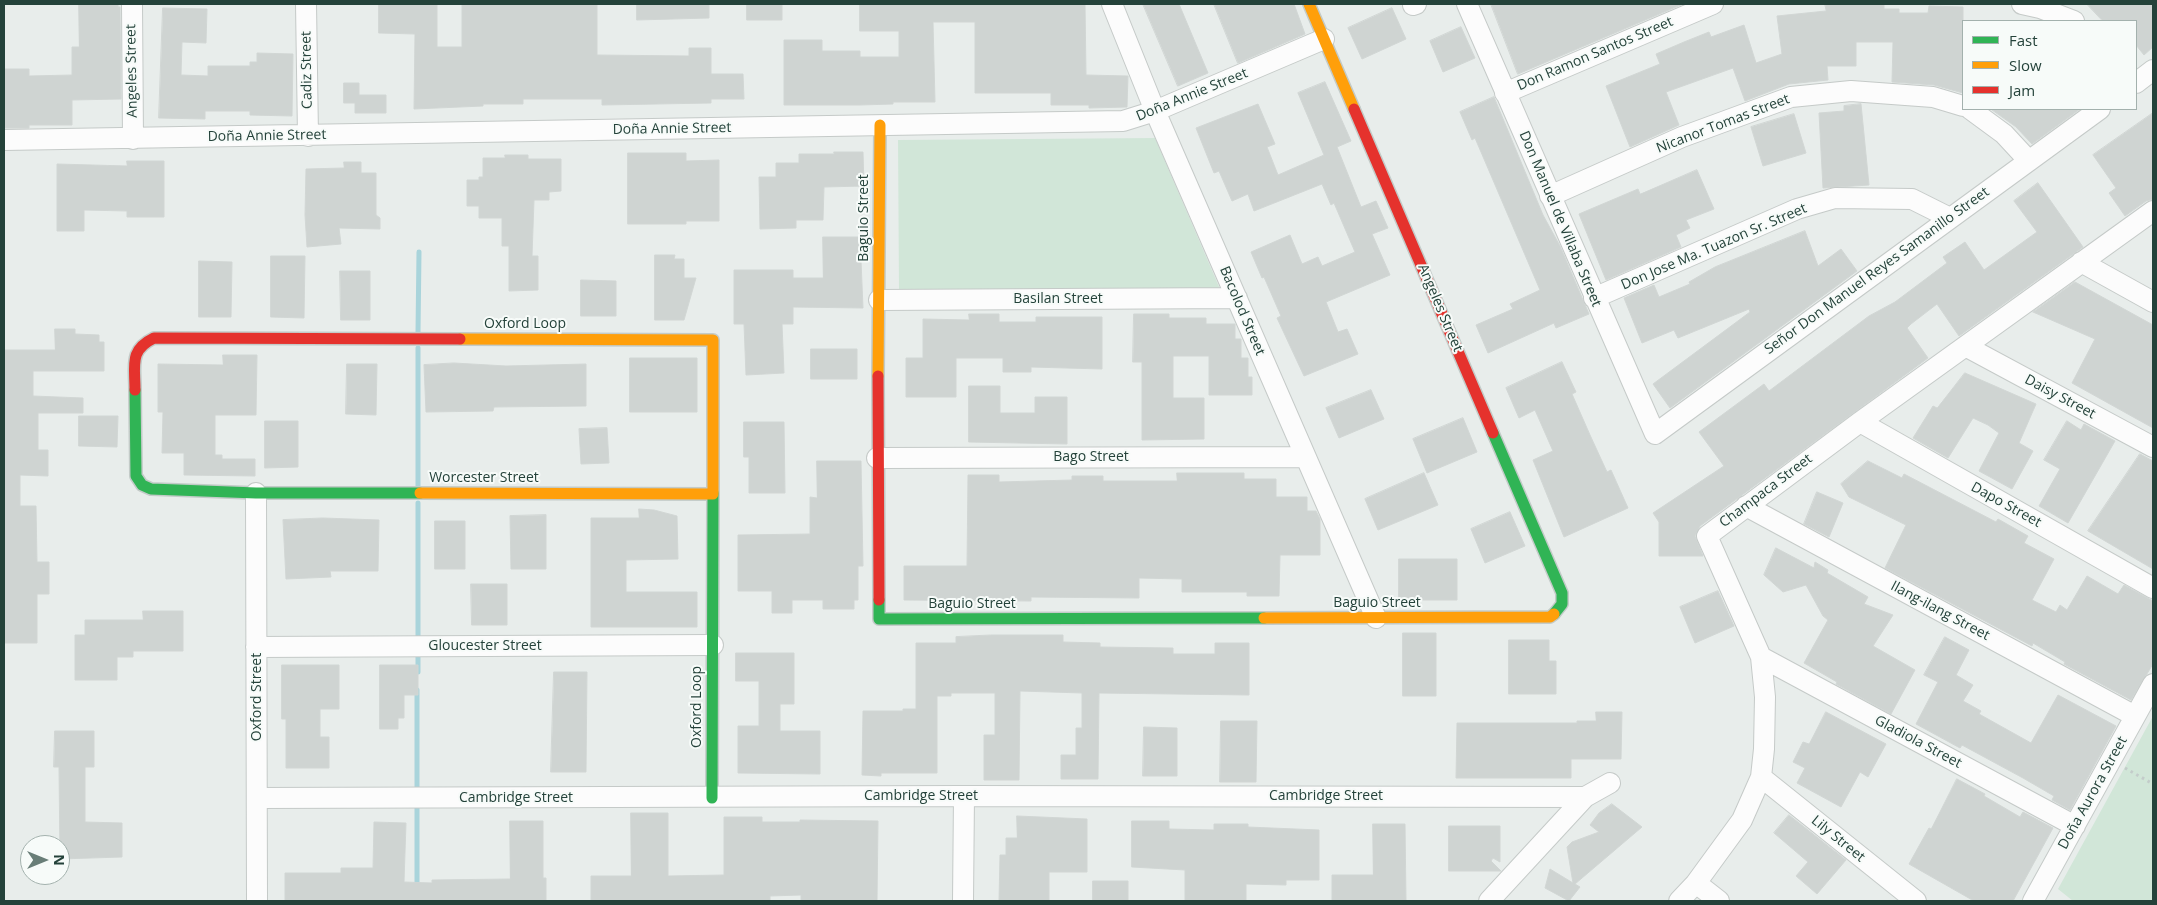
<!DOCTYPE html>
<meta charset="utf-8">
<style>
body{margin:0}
#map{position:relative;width:2157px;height:905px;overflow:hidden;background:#e8edeb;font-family:"Open Sans",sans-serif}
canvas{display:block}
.frame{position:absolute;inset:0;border:5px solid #24423a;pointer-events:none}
.legend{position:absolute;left:1962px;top:20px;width:175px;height:90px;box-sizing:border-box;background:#f7fbf9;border:1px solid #a3b1ad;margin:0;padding:6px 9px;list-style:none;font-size:15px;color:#24423a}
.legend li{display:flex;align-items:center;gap:10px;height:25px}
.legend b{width:25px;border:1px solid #a3b1ad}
.north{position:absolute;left:20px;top:835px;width:50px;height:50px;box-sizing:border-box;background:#f7fbf9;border:1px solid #a3b1ad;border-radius:50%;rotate:90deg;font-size:14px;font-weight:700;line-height:20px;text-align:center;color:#24423a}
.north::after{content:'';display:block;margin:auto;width:18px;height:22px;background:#697e78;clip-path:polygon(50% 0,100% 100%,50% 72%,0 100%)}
</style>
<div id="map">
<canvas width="2157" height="905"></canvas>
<div class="frame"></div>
<ul class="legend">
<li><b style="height:6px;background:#30b455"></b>Fast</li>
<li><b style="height:6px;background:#ff9f0a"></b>Slow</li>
<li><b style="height:6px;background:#e5322d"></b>Jam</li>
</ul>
<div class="north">N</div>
</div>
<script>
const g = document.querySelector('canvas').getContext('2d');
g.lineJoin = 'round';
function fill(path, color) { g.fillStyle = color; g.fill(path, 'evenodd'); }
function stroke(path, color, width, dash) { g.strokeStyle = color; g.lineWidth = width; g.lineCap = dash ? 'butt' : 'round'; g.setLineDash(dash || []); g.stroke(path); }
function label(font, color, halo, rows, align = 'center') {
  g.font = font + ' "Open Sans",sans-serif'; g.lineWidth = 4; g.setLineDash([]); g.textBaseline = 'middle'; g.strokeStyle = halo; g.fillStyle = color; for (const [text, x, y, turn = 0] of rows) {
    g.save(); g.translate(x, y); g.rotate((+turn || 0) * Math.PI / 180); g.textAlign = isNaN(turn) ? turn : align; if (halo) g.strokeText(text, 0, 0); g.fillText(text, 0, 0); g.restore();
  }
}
fill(new Path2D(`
 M1155 138 1220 289H899L898 140Z
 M2153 716V901H2073L2058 889Z`), '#d1e6d8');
stroke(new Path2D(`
 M418 332 419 252
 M418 487V348
 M418 642V503
 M418 672V650
 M417 794V690
 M417 901V803`), '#a9d4db', 5);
const building = new Path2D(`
 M79 4H118V7H120L121 99 72 100V125H29V128H4V69H29V76L72 75V47H79Z
 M379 4H437V47H462V4H597V55L689 56V48H711V74H743L744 99H711V103L602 105V99H523V104H483V106L414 109 415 34 379 33Z
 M637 4H709V18L637 20Z
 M747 4H782V20H747Z
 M860 4H1085L1086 75 1128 76 1127 107 1089 108V105H1051V93H975V22H933L935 102H893V104L860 105H784V40H822V51H860V57H899V31H860Z
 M1143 4H1179L1208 73 1178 86Z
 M1214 4H1294L1305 34 1238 63Z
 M1491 4H1683L1518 74Z
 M1825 4H1884V9H1899V13H1928L1929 6 1963 7V93L1934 85 1892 82 1893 42H1856V66H1827L1828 80 1789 84 1745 101 1733 68 1666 92 1679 125 1630 147 1606 86 1660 64 1656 54 1684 42 1709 32 1711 37 1744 25 1756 63 1782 54 1777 16 1826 11Z
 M2087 4H2153V47L2144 55 2136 45V21H2103Z
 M163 8 207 9 206 43 182 42 181 75 208 76V66H250V62H257V53L293 54 292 116 250 115V111H205V119L159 118Z
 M1392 8 1406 39 1362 59 1348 28Z
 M1461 27 1475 58 1443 72 1430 41Z
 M1325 82 1351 141 1337 147 1361 207 1376 201 1388 228 1372 234 1390 275 1326 302 1338 332 1347 329 1358 354 1304 376 1277 318 1281 316 1264 277 1262 278 1251 252 1290 235 1302 264 1318 257 1322 266 1355 252 1334 203 1331 205 1322 184 1254 211 1248 194 1232 201 1219 171 1214 173 1196 128 1258 104 1275 144 1267 147 1278 175 1324 155 1298 93Z
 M344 83H359V95H386V113H355V103H344Z
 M1494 97 1543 215 1560 246 1589 314 1556 328 1554 323 1488 353 1476 325 1513 309 1510 304 1540 290 1475 138 1472 140 1460 112Z
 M1861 104 1869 185 1823 188 1819 113 1844 111V106Z
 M1991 109H2080L2032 144 2016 127Z
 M2153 113V199L2146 201 2125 216 2109 193 2116 188 2093 155Z
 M1794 114 1806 153 1763 166 1751 127Z
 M834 152H863L864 186 824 187 823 220H796V228L760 229 759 177H776V163H799V154H834Z
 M628 153H686V161L719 160V221H686V224H628Z
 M505 155H528V159H561V191L549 192V200H534L532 256H538V290L509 291V246H502V218H479V206H467V180H479V177H483V158H505Z
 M127 161H164V217H127V211L84 210V231H57V164L127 166Z
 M344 162H361V173H376V215L380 218V229L339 228 341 244 307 247 305 215 306 169 344 168Z
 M1697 170 1714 209 1686 220 1690 228 1676 235 1681 247 1606 280 1579 214 1638 189 1640 194Z
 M2038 183 2083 247 1959 336 1937 304 1911 324 1907 328 1928 358 1700 526 1695 536 1703 556H1659V522L1653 513 1724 466 1699 432 1764 384 1769 391 1869 316 1895 302 1947 263 1943 257 1965 242 1984 270 2037 232 2014 201Z
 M1805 231 1818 266 1841 249 1857 271 1670 408 1653 384 1750 312 1749 309 1678 338 1674 330 1642 343 1624 298 1654 285 1659 297 1690 284 1689 282 1715 267Z
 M823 237H860L863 308 793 307V324H782L784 373 746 375 744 324H734V270H793V278H823Z
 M655 255H675L674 259H684V278H696L684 320H655Z
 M271 256H305L304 318 271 317Z
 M199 261 232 262 231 317H199Z
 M340 271H370V320H341Z
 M581 280 616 281V316H581Z
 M2075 282 2153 325V428L2072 383 2095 339 2033 312Z
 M969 314H999V322H1036V317H1102V369L1031 367V372H1003V358H956V397H906V358H923V319L969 320Z
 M1134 314H1169V318H1206V324H1235V339H1241V358H1248V377H1252V395H1209V356H1173V398H1204V439L1142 440V362H1133Z
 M55 329H75V334L99 335V342H104V371H33V396L83 398V413H38V450H48V476L20 475V506H36L37 562H49V594H37V643H4V350H55Z
 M811 349H857V379H811Z
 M223 355H257L256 415H215V455H222V459H255V476L184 475V453H162L163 412H158V364L223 365Z
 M630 358H697V412H630Z
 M1562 362 1576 392 1572 394 1590 435 1607 472 1611 470 1628 508 1564 537 1533 460 1553 451 1535 410 1519 418 1506 388Z
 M454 363 506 366 586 364V406L494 407 493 411 426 412 424 365Z
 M347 364H377L376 415 346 414Z
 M1965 373 2036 404 2019 443 2033 451 2012 489 1979 471 1999 433 1988 425 1973 418 1948 458 1913 438 1933 406 1937 408Z
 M969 386H1000V413H1035V397H1067V444L969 442Z
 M1371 390 1384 419 1339 438 1326 408Z
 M79 416H118L117 447 79 446Z
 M1463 418 1477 452 1427 473 1413 439Z
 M265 421H298V467L265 468Z
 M2067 421 2081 430 2084 424 2115 441 2068 523 2039 506 2060 469 2044 460Z
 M744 422H784L785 493H749V457H744Z
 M607 428 609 463 581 464 579 429Z
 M2140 454 2153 461V569L2088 531Z
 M817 461H861L863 566H858V600H854V609H823V600H792V613H772V591H738V535L810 534V497L817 498Z
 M1868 461 1902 478 1904 474 1996 522 1998 519 2028 536 2024 543 2054 559 2032 600 2056 612 2060 605 2067 610 2087 576 2118 594 2124 585 2153 601V664L2131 700 2064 664 2065 662 2033 643 2032 646 1885 568 1906 525 1849 497 1841 484Z
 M1177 473H1244V479H1276V497H1307V511H1316L1320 519V555H1280L1279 596H1247V592H1182V579L1139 578V598L1031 597V601L904 600V566H967L968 475H999V482L1072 480V476H1103V481H1177Z
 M1424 473 1438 505 1378 530 1365 499Z
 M1817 492 1843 503 1829 537 1804 524Z
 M639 509 654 510 677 516 678 559 626 560V592H697V627H591V518H639Z
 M1510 512 1525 546 1485 563 1471 529Z
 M546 515V569H511L510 516Z
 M323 518 379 520 378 571H330L331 577 286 579 283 520Z
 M435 521H465V569H435Z
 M1776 548 1814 568 1815 562 1828 570 1827 573 1868 597 1864 604 1893 615 1873 646 1915 670 1891 714 1836 684 1837 682 1804 663 1828 620 1823 616 1806 585 1783 592 1764 575Z
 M1399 559H1457V600H1399Z
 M471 584H507V625H472Z
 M1718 591 1734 626 1695 643 1680 607Z
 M143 611H183V651H133V657H117V680H75V635H85V620H143Z
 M1403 633H1436V696H1403Z
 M991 635H1063V642L1100 643V647L1173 648V654H1215V643H1249V695L1099 693 1098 779H1061V755H1076V728H1082V693L1020 691 1019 780H984V735H995V693H951V696H937V773H881V776L862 775 863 711H903V709H916V643H956V637Z
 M1945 637 1969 650 1956 675 1973 685 1963 701 1981 711 1979 714 2031 743 2058 695 2116 726 2070 810 2052 800 2054 796 2023 778 1962 745 1960 748 1916 724 1938 682 1924 675Z
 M1509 640H1549V661H1556V694H1509Z
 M736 653H794V704H780V731H820V774L738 773V726H759V681H736Z
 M282 665H339V709H320V737H329V768H286V719H282Z
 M380 665H418V695H404V718H398V729H380Z
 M554 672H587L586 772H551Z
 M1596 712H1622L1621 759H1571V778H1456L1457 723H1577V721H1596Z
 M1826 712 1886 744 1868 777 1860 772 1841 807 1797 783 1805 768 1793 762 1803 742 1809 744Z
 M1221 721H1257L1256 782H1220Z
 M1144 727 1177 728V776H1143Z
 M55 731H94V767H85V822L122 823V857L60 859 59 767H54Z
 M1957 779 1985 794 1984 796 2020 817 2023 812 2053 828 2013 901H1974L1909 864 1929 828 1931 829Z
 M1612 804 1642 827 1575 884 1580 887 1569 901 1545 888 1550 869 1573 883 1567 847 1572 842 1599 832 1590 825 1599 813Z
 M631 813H668V876L724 875V817H762V822H800V820L878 821 877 901H801V895L770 896V901H591V876H631Z
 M1789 815 1846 860 1817 894 1796 876 1808 862 1774 833Z
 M1017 816 1087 819V872H1049V901H999L1000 855H1006V838H1017Z
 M510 821H543V878H546V901H285V873H341V868H373L374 822 406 823 404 882 432 883V880L510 879Z
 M1132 821H1169V829L1214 830V824H1248V827L1319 830V880H1286V885L1246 884V901H1185V870L1132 867Z
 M1373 824H1405L1406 901H1332V875H1373Z
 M1449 826H1500V862L1493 858 1491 861 1501 871H1449Z
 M1093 881H1128V901H1093Z`);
fill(building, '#cfd4d2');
stroke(building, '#d1d6d4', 1);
const street = new Path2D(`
 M132 4 133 139
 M306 4 308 136
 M1112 4 1155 111 1376 618
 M1467 4 1655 434 2100 109
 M2022 4 2040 8 2074 21
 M1413 5 1416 4
 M2136 83 2153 70
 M1505 93 1713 4
 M1970 109 2004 134 2029 161
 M4 140 1123 121 1155 111 1324 39
 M1550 196 1682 137 1791 97 1851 91 1933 97 1963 106
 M2081 262 2153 302
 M1594 298 1797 209 1835 198 1912 199 1950 218
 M879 300 1237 298
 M1967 347 2153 447
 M1860 422 2153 588
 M877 458 1305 457
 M256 493 257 901
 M1746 506 2135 716
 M256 647 713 645
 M1761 657 2075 826
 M1761 777 1916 901
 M257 798 964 796 1585 797
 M1696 883 1719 901
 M963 901 964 796
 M1489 901 1585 797 1610 783
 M1679 901 1696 883 1742 820 1761 777 1764 749 1765 697 1761 657 1707 536 1860 422 2153 211
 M2033 901 2153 684`);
const fast = new Path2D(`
 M135 390 136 476 142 485 151 489 256 493H420
 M1493 433 1562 593V604L1554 614
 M879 600V619L1264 618
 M712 798 713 493`);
const slow = new Path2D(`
 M1309 4 1354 109
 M460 339 713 340V493
 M878 376 880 125
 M420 493 713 494
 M1264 618 1550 617 1554 614`);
const jam = new Path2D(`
 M1354 109 1493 433
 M878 376 879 600
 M135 390C135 365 129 350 154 338L460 339`);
stroke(street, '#c5cac8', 22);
stroke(fast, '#c3cbc8', 14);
stroke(slow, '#c3cbc8', 14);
stroke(jam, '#c3cbc8', 14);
stroke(new Path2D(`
 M2125 768 2153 784`), '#c3ccca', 3, [2.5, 4]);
stroke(street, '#fcfcfc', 20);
stroke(fast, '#30b455', 11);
stroke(slow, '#ff9f0a', 11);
stroke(jam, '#e5322d', 11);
label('14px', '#24423a', '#f7fbf9', [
 ["Don Ramon Santos Street",1595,54,-23],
 ["Cadiz Street",307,70,-91],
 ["Angeles Street",132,71,-91],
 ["Doña Annie Street",1192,95,-22],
 ["Nicanor Tomas Street",1723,124,-21],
 ["Doña Annie Street",672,129,-1],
 ["Doña Annie Street",267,136,-1],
 ["Baguio Street",864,218,-90],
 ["Don Manuel de Villaba Street",1560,219,67],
 ["Don Jose Ma. Tuazon Sr. Street",1714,247,-23],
 ["Señor Don Manuel Reyes Samanillo Street",1877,271,-36],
 ["Basilan Street",1058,299],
 ["Angeles Street",1440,308,67],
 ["Bacolod Street",1242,311,67],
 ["Oxford Loop",525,324],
 ["Daisy Street",2060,397,28],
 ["Bago Street",1091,457],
 ["Worcester Street",484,478],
 ["Champaca Street",1766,491,-37],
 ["Dapo Street",2006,505,29],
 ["Baguio Street",1377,603],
 ["Baguio Street",972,604],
 ["Ilang-ilang Street",1940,611,28],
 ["Gloucester Street",485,646],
 ["Oxford Street",257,697,-90],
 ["Oxford Loop",697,707,-90],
 ["Gladiola Street",1918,742,28],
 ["Doña Aurora Street",2093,793,-61],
 ["Cambridge Street",921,796],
 ["Cambridge Street",1326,796],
 ["Cambridge Street",516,798],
 ["Lily Street",1838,839,39]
]);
</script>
